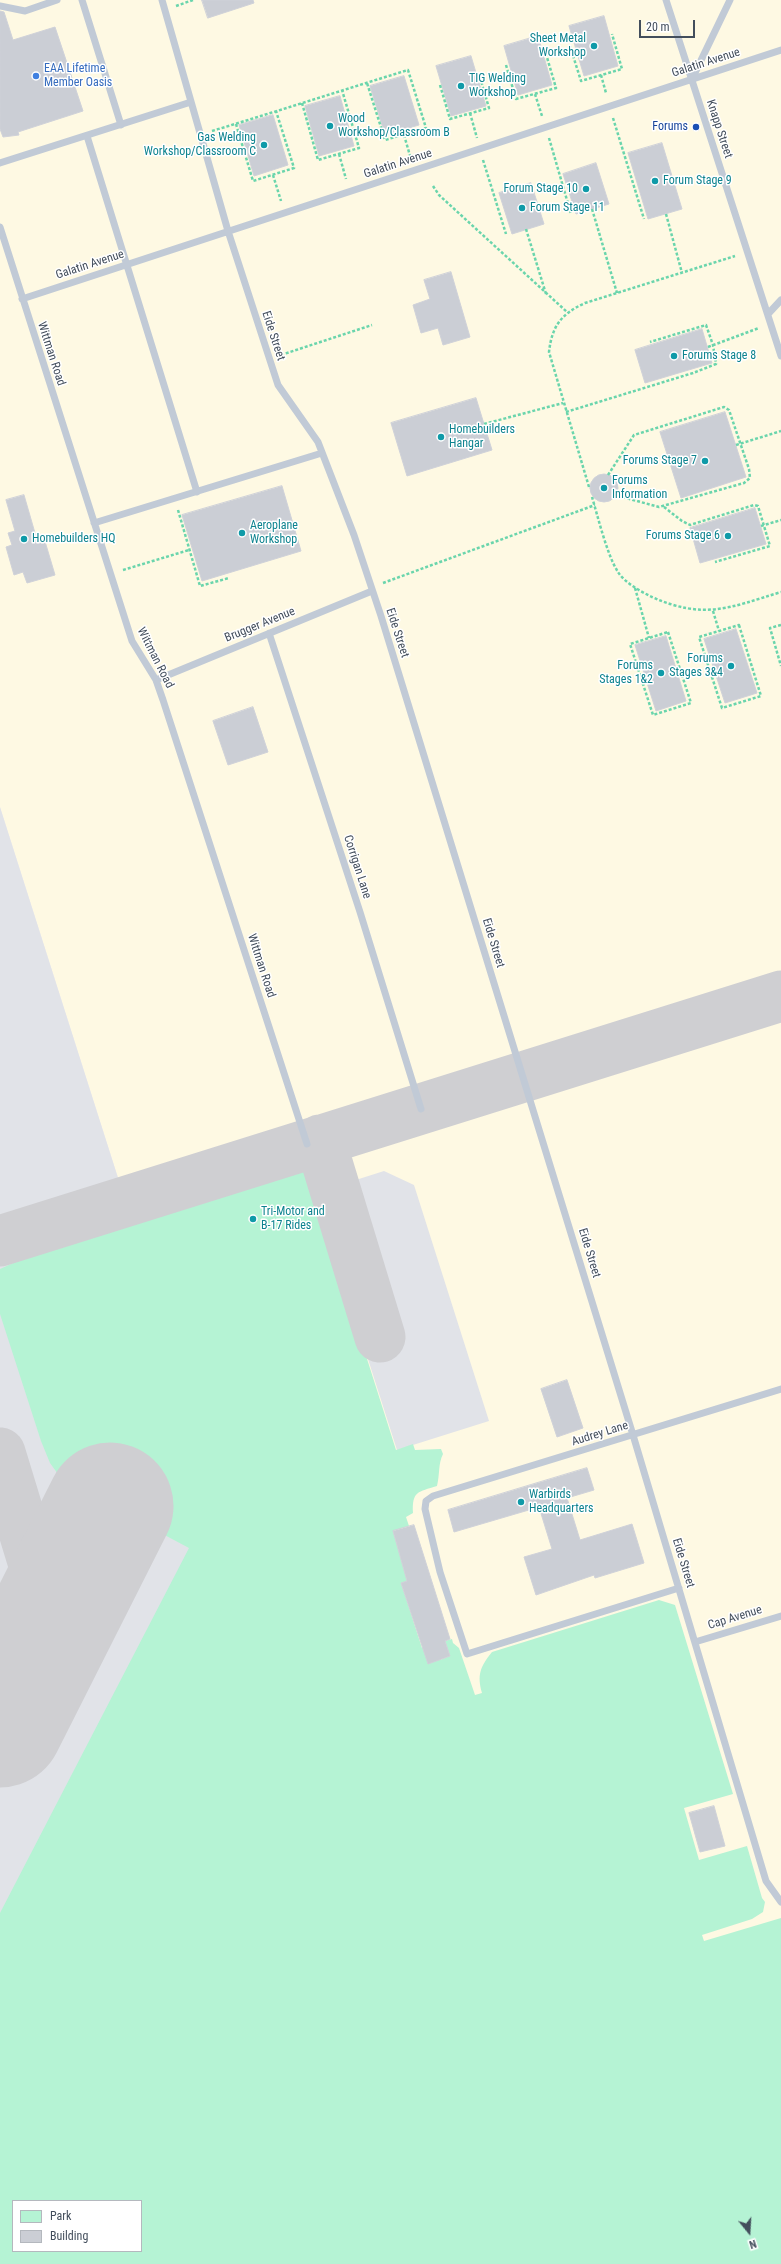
<!DOCTYPE html>
<style>
body{margin:0}
#map{position:relative;width:781px;height:2264px;overflow:hidden;background:#f0edec;font-family:"Roboto Condensed",sans-serif}
canvas{display:block}
.legend{position:absolute;left:12px;top:2200px;width:130px;height:52px;box-sizing:border-box;background:#fff;border:1px solid #b4b8be;margin:0;padding:5px 7px;list-style:none;font-size:12px;color:#434e5c}
.legend li{display:flex;align-items:center;gap:8px;height:20px}
.legend b{width:20px;border:1px solid #b4b8be}
.north{position:absolute;left:729px;top:2212px;width:40px;height:40px;-webkit-text-stroke:3px #fff;paint-order:stroke;rotate:162deg;font-size:11px;font-weight:700;line-height:16px;text-align:center;color:#434e5c}
.north::after{content:'';display:block;margin:auto;width:14px;height:18px;background:#434e5c;clip-path:polygon(50% 0,100% 100%,50% 72%,0 100%)}
.scale{position:absolute;left:639px;top:20px;width:56px;height:18px;box-sizing:border-box;border:2px solid #434e5c;border-top:0;padding-left:5px;font-size:12px;line-height:14px;white-space:nowrap;color:#434e5c;-webkit-text-stroke:3px #fff;paint-order:stroke}
</style>
<div id="map">
<canvas width="781" height="2264"></canvas>
<ul class="legend">
<li><b style="height:11px;background:#b5f3d4"></b>Park</li>
<li><b style="height:11px;background:#cbced5"></b>Building</li>
</ul>
<div class="north">N</div>
<div class="scale">20 m</div>
</div>
<script>
const g = document.querySelector('canvas').getContext('2d');
g.lineJoin = 'round';
function fill(path, color) { g.fillStyle = color; g.fill(path, 'evenodd'); }
function stroke(path, color, width, dash) { g.strokeStyle = color; g.lineWidth = width; g.lineCap = dash ? 'butt' : 'round'; g.setLineDash(dash || []); g.stroke(path); }
function label(font, color, halo, rows, align = 'center') {
  g.font = font + ' "Roboto Condensed",sans-serif'; g.lineWidth = 3; g.setLineDash([]); g.textBaseline = 'middle'; g.strokeStyle = halo; g.fillStyle = color; for (const [text, x, y, turn = 0] of rows) {
    g.save(); g.translate(x, y); g.rotate((+turn || 0) * Math.PI / 180); g.textAlign = isNaN(turn) ? turn : align; if (halo) g.strokeText(text, 0, 0); g.fillText(text, 0, 0); g.restore();
  }
}
fill(new Path2D(`
 M0 0H781V2194L386 2020 0 807Z`), '#fef9e3');
fill(new Path2D(`
 M0 807 386 2020 781 2264H0ZM13 2201H141V2251H13Z
 M384 1171 414 1185 489 1421 397 1450 315 1193Z`), '#e1e3e8');
fill(new Path2D(`
 M305 1164 396 1450 413 1444 415 1450 441 1449 443 1454C438 1464 440 1474 437 1486 418 1492 412 1491 413 1513L406 1517 409 1526 393 1531 407 1581 401 1583 422 1648 435 1644 440 1660 450 1656 445 1641 452 1639 453 1643 459 1648 475 1695 482 1693C477 1675 480 1667 492 1652L659 1600 675 1605 733 1794 684 1808 699 1860 747 1846 762 1898 765 1902 763 1912 752 1919 702 1935 704 1941 781 1918V2264H0V1913L189 1548 63 1481 50 1463 41 1441 0 1314V1269L64 1240ZM13 2201H141V2251H13Z`), '#b5f3d4');
stroke(new Path2D(`
 M320 1140 380 1337
 M0 1241 781 996
 M0 1453 46 1604C48 1622 41 1638 35 1654`), '#cfcfd2', 51);
stroke(new Path2D(`
 M0 1724 110 1506`), '#cfcfd2', 127);
const building = new Path2D(`
 M202 0H253L254 3 208 18Z
 M0 11 4 12 13 40 55 27 83 111 18 132 19 135 3 137 0 129Z
 M604 16 618 66 584 76 569 26Z
 M538 36 552 85 518 95 504 46Z
 M471 56 486 106 451 116 436 66Z
 M404 76 419 125 385 135 370 86Z
 M340 96 354 146 319 156 305 106Z
 M273 115 288 165 254 176 239 125Z
 M662 143 682 209 648 219 628 153Z
 M596 163 609 204 576 214 563 174Z
 M531 183 544 224 512 234 499 193Z
 M451 272 470 337 443 345 438 328 421 333 413 305 430 299 424 280Z
 M702 329 712 363 645 383 635 350Z
 M476 398 492 450 407 476 391 423Z
 M725 412 746 477 681 498 660 432Z
 M590 488a14 14 0 1 1 28 0a14 14 0 1 1-28 0Z
 M282 486 301 551 202 581 182 515Z
 M24 495 37 540 44 538 55 575 27 583 23 572 14 575 6 547 12 545 8 533 15 531 6 500Z
 M755 508 766 544 700 563 690 528Z
 M736 629 757 693 725 703 704 639Z
 M666 636 686 701 656 711 635 645Z
 M253 707 268 752 228 765 213 721Z
 M567 1380 583 1428 557 1437 541 1389Z
 M587 1468 594 1490 567 1498 580 1540 632 1524 644 1563 595 1578 594 1575 536 1595 524 1557 552 1549 539 1507 454 1532 448 1510Z
 M414 1525 450 1639 445 1641 450 1656 428 1664 401 1583 407 1581 393 1531Z
 M714 1806 725 1846 700 1852 689 1813Z`);
fill(building, '#cbced5');
stroke(building, '#d0d2d9', 1);
stroke(new Path2D(`
 M176 6 193 0
 M570 46 581 81 622 69 612 34
 M506 65 516 99 556 88 546 54
 M601 75 606 93
 M440 85 450 119 489 108 479 74
 M535 94 542 116
 M302 103 318 160 359 148 342 90
 M470 113 477 138
 M613 118 644 219
 M236 124 253 181 294 168 276 111
 M212 131C278 111 343 90 408 70L426 128 385 140 367 83
 M404 135 411 159
 M549 138 571 214
 M339 154 346 179
 M483 160 506 234
 M273 175 281 201
 M433 186 439 195 567 312
 M592 209 617 293
 M666 214 682 273
 M526 229 546 294
 M708 347 759 328
 M281 355 372 325
 M566 412 693 373 716 364 713 345 706 325 650 342
 M484 424 563 403
 M736 445 781 431
 M608 475 634 435 724 407 729 410 749 469 750 478 744 483 659 507 615 495
 M589 487 549 352C552 326 561 314 585 303L735 256
 M592 497C598 517 607 555 618 572 625 583 640 591 652 597 704 620 729 608 781 592
 M664 507 682 521 690 525 754 505 758 506 770 546 715 562
 M178 510 200 586 229 578
 M761 526 781 520
 M123 570 189 550
 M383 583 595 505
 M635 588 649 638
 M713 611 719 631
 M739 625 761 696 722 708 699 637Z
 M781 625 770 628 781 666
 M668 632 691 703 653 715 630 644Z`), '#6ad5ac', 2.5, [3, 2]);
stroke(new Path2D(`
 M82 0 121 125
 M162 0 228 231 278 385 318 442 354 535 381 616 633 1435 766 1881 781 1902
 M666 0 781 356
 M0 6 25 11 57 0
 M692 79 730 0
 M87 136 197 492
 M0 163 191 102
 M0 227 132 641 156 680 163 700 307 1144
 M22 299 781 50
 M768 314 781 300
 M94 523 322 453
 M269 633 360 912 421 1109
 M156 680 372 591
 M679 1588 467 1654 440 1572 425 1509 426 1501 433 1496 781 1389
 M695 1642 781 1616`), '#c1cad6', 7);
for (const [x, y, r, color] of [
 [594,46,4,"#0f9aa8"],
 [36,76,4,"#3f7fe0"],
 [461,86,4,"#0f9aa8"],
 [330,126,4,"#0f9aa8"],
 [696,127,4,"#1a4fb4"],
 [264,145,4,"#0f9aa8"],
 [655,181,4,"#0f9aa8"],
 [586,189,4,"#0f9aa8"],
 [522,208,4,"#0f9aa8"],
 [674,356,4,"#0f9aa8"],
 [441,437,4,"#0f9aa8"],
 [705,461,4,"#0f9aa8"],
 [604,488,4,"#0f9aa8"],
 [242,533,4,"#0f9aa8"],
 [728,536,4,"#0f9aa8"],
 [24,539,4,"#0f9aa8"],
 [731,666,4,"#0f9aa8"],
 [661,673,4,"#0f9aa8"],
 [253,1219,4,"#0f9aa8"],
 [521,1502,4,"#0f9aa8"]
]) { const dot = new Path2D(); dot.arc(x, y, r, 0, 2 * Math.PI); g.fillStyle = color; g.fill(dot); stroke(dot, '#fff', 1.5); }
label('12px', '#0d838f', '#fff', [
 ["Sheet Metal",586,39,"right"],
 ["Workshop",586,53,"right"],
 ["TIG Welding",469,79],
 ["Workshop",469,93],
 ["Wood",338,119],
 ["Workshop/Classroom B",338,133],
 ["Gas Welding",256,138,"right"],
 ["Workshop/Classroom C",256,152,"right"],
 ["Forum Stage 9",663,181],
 ["Forum Stage 10",578,189,"right"],
 ["Forum Stage 11",530,208],
 ["Forums Stage 8",682,356],
 ["Homebuilders",449,430],
 ["Hangar",449,444],
 ["Forums Stage 7",697,461,"right"],
 ["Forums",612,481],
 ["Information",612,495],
 ["Aeroplane",250,526],
 ["Workshop",250,540],
 ["Forums Stage 6",720,536,"right"],
 ["Homebuilders HQ",32,539],
 ["Forums",723,659,"right"],
 ["Stages 3&4",723,673,"right"],
 ["Forums",653,666,"right"],
 ["Stages 1&2",653,680,"right"],
 ["Tri-Motor and",261,1212],
 ["B-17 Rides",261,1226],
 ["Warbirds",529,1495],
 ["Headquarters",529,1509]
], 'left');
label('12px', '#434e5c', '#fff', [
 ["Galatin Avenue",706,63,-18],
 ["Knapp Street",719,129,72],
 ["Galatin Avenue",398,164,-18],
 ["Galatin Avenue",90,265,-18],
 ["Eide Street",273,336,72],
 ["Wittman Road",51,354,72],
 ["Brugger Avenue",260,625,-22],
 ["Eide Street",397,633,72],
 ["Wittman Road",155,658,63],
 ["Corrigan Lane",357,867,72],
 ["Eide Street",493,943,73],
 ["Wittman Road",261,966,72],
 ["Eide Street",589,1253,73],
 ["Audrey Lane",600,1434,-17],
 ["Eide Street",683,1563,73],
 ["Cap Avenue",735,1618,-17]
]);
label('12px', '#366cbe', '#fff', [
 ["EAA Lifetime",44,69],
 ["Member Oasis",44,83]
], 'left');
label('12px', '#164399', '#fff', [
 ["Forums",688,127]
], 'right');
</script>
